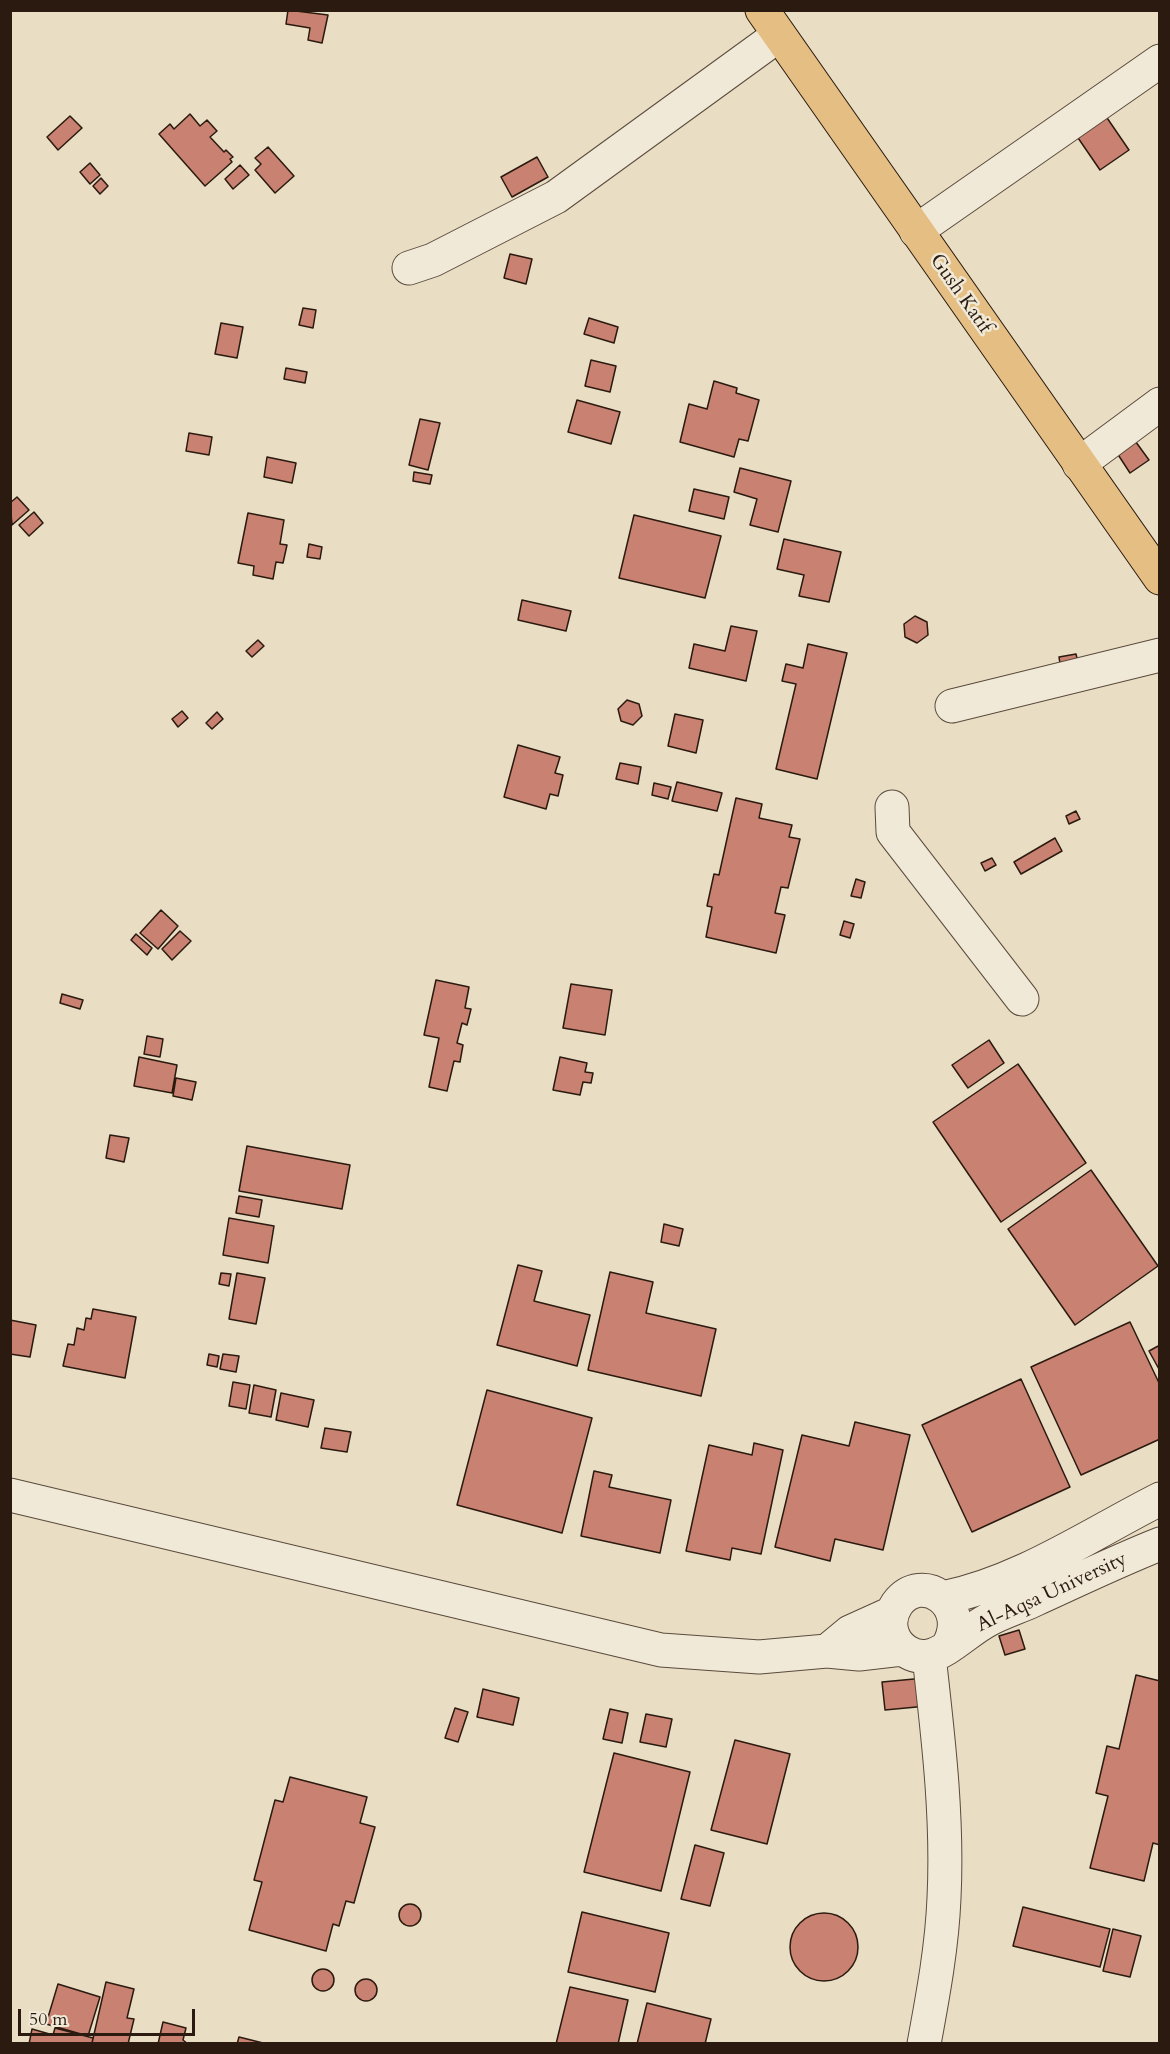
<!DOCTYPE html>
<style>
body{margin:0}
#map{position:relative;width:1170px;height:2054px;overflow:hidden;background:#e9ddc3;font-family:Cardo,serif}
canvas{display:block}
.frame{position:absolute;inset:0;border:12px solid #2a1a0f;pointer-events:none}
.scale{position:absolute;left:18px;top:2009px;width:177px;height:27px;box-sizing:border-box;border:3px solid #2a1a0f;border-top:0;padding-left:8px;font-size:18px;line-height:21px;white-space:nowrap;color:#2a1a0f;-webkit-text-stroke:4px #f1e9d8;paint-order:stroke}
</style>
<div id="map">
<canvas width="1170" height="2054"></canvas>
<div class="frame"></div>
<div class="scale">50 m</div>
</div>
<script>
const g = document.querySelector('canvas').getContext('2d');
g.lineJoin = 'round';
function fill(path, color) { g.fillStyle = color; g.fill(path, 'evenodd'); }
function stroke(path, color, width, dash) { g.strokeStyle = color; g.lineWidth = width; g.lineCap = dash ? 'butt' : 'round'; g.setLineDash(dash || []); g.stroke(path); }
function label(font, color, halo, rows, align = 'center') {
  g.font = font + ' Cardo,serif'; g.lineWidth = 5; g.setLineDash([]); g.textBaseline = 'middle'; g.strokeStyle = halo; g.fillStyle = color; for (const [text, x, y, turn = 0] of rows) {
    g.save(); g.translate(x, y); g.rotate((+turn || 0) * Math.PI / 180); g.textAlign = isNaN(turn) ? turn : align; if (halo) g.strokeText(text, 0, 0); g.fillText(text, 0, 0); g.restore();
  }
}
const building = new Path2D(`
 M288 10 328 15 322 43 308 40 310 28 286 24Z
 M1103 112 1129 150 1100 170 1074 132Z
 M190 114 200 126 207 120 217 131 210 137 224 152 226 150 233 157 230 159 232 162 205 186 159 134 170 124 174 129Z
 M70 116 82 128 58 150 47 137Z
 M268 147 294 176 275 193 255 170 261 164 255 158Z
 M537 157 548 177 512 197 501 177Z
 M90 163 100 175 90 184 80 172Z
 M240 165 249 175 233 189 225 179Z
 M101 178 108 186 100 194 93 186Z
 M510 254 532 259 526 284 504 278Z
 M303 308 316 310 313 328 299 325Z
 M589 318 618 327 614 343 584 334Z
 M221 323 243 327 237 358 215 354Z
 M591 360 616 366 610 392 585 386Z
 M286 368 307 372 305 383 284 379Z
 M714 381 737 388 736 393 759 400 748 441 739 439 734 457 680 442 689 404 707 409Z
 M577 400 620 412 611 444 568 432Z
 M420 419 440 423 428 470 409 465Z
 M189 433 212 437 209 455 186 451Z
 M1133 438 1149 460 1130 473 1115 450Z
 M267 457 296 463 292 483 264 477Z
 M740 468 791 481 778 532 750 525 757 499 734 492Z
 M414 472 432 475 430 484 413 481Z
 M694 489 729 497 724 519 689 511Z
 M17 497 29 510 12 525 10 503Z
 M34 512 43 523 29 536 19 525Z
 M248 513 284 520 280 544 287 545 283 563 276 562 273 579 253 575 254 566 238 563Z
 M634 515 721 536 705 598 619 578Z
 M784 539 841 552 829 602 799 596 804 575 777 569Z
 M309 544 322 547 320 559 307 557Z
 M522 600 571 611 566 631 518 620Z
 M915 616 927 622 928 635 917 643 905 637 904 624Z
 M731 626 757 631 746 681 689 668 694 644 725 651Z
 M258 640 264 646 252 657 246 651Z
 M808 644 847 653 817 779 776 769 796 684 782 681 786 664 803 668Z
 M1076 654 1079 667 1061 670 1059 657Z
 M627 700 639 704 642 716 633 725 621 721 618 709Z
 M182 711 188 718 178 727 172 719Z
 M217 712 223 719 212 729 206 723Z
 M675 714 703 720 696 753 668 746Z
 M518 745 560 757 555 773 563 775 558 796 550 794 546 809 504 797Z
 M620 763 641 767 638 784 616 779Z
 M677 782 722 793 717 811 672 801Z
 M654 783 671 787 668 799 652 795Z
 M736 798 762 804 759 818 792 825 789 837 800 839 788 888 781 887 775 913 785 915 776 953 706 937 712 907 707 906 714 874 719 875Z
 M1076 811 1080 819 1069 824 1066 816Z
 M1055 838 1062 851 1021 874 1014 862Z
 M992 858 996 865 985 871 981 863Z
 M856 879 865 882 861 898 851 896Z
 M161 910 178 926 158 949 140 933Z
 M844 921 854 924 850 938 840 935Z
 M180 931 191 941 172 960 162 949Z
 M136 934 152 948 147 955 131 940Z
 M436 980 469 987 465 1008 471 1009 467 1025 462 1023 457 1043 463 1045 460 1062 454 1061 447 1091 429 1087 439 1038 424 1035Z
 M571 984 612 990 605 1035 563 1028Z
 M62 994 83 1000 80 1009 60 1003Z
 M147 1036 163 1039 160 1057 144 1054Z
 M989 1040 1004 1063 968 1088 952 1065Z
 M139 1057 177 1065 172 1093 134 1086Z
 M560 1057 587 1063 585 1072 593 1073 591 1083 583 1082 580 1095 553 1090Z
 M1018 1064 1086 1163 1001 1222 933 1122Z
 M176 1078 196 1082 192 1100 173 1096Z
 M110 1135 129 1138 124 1162 106 1158Z
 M247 1146 350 1165 342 1209 239 1191Z
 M1091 1170 1158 1266 1075 1325 1008 1229Z
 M239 1196 262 1200 259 1217 236 1213Z
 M229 1218 274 1226 268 1263 223 1255Z
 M664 1224 683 1229 679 1246 661 1242Z
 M518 1265 542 1271 534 1301 590 1315 577 1366 497 1345Z
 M610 1272 653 1282 646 1313 716 1329 701 1396 588 1370Z
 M221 1273 231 1274 229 1286 219 1284Z
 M237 1273 265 1278 256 1324 229 1319Z
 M93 1309 136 1317 125 1378 63 1366 68 1344 74 1345 77 1328 84 1330 86 1318 91 1319Z
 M10 1320 36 1325 30 1357 10 1354Z
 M1130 1322 1160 1385V1439L1081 1475 1031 1367Z
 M1160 1345V1371L1149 1351Z
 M209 1354 219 1356 217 1367 207 1365Z
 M223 1354 239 1356 236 1372 220 1369Z
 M1021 1379 1070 1487 972 1532 922 1425Z
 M233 1382 250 1385 246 1409 229 1406Z
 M254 1385 276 1390 271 1417 249 1413Z
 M487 1390 592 1418 562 1533 457 1505Z
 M281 1393 314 1400 308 1427 276 1420Z
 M855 1422 910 1435 883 1550 835 1539 830 1561 775 1547 802 1435 849 1446Z
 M325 1428 351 1432 347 1452 321 1448Z
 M754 1443 783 1450 761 1554 732 1548 730 1560 686 1551 709 1445 752 1455Z
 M594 1471 612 1475 609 1487 671 1500 660 1553 581 1536Z
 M1019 1630 1025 1649 1005 1655 999 1636Z
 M1136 1675 1160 1681V1845L1153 1843 1144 1881 1090 1868 1108 1796 1096 1793 1107 1746 1119 1749Z
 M946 1676 948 1704 885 1710 882 1682Z
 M483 1689 519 1698 513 1725 477 1717Z
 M455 1708 468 1712 458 1742 445 1738Z
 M610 1709 628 1713 622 1743 603 1739Z
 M646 1714 672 1719 666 1747 640 1742Z
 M735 1740 790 1754 767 1844 711 1830Z
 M614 1753 690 1772 661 1891 584 1872Z
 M290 1777 367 1797 360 1823 375 1827 354 1903 346 1901 339 1926 333 1924 326 1951 249 1930 262 1882 254 1880 275 1800 283 1802Z
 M695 1845 724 1853 710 1906 681 1899Z
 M399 1915a11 11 0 1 1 22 0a11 11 0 1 1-22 0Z
 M1023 1907 1110 1929 1100 1967 1013 1946Z
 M582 1912 669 1933 655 1992 568 1972Z
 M790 1947a34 34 0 1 1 68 0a34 34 0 1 1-68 0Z
 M1113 1929 1141 1936 1130 1977 1103 1971Z
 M312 1980a11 11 0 1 1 22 0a11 11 0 1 1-22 0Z
 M355 1990a11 11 0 1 1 22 0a11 11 0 1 1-22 0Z
 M106 1982 134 1989 127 2018 134 2019 128 2044 92 2043Z
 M58 1984 100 1997 88 2036 46 2024Z
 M570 1987 628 2000 618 2044H556Z
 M647 2003 711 2019 705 2044H637Z
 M163 2022 186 2028 183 2040 188 2044H158Z
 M55 2028 93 2038 92 2044H29L32 2029 53 2035Z
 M239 2037 267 2044H237Z`);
fill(building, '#c98171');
stroke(building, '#2a1a0f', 1.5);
const minor = new Path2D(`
 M916 231 1160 61
 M409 268 433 260 556 197 779 35
 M1079 464 1160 404
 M952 706 1160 655
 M892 807 893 832 1022 999
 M10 1495 661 1650 759 1657 827 1651 859 1654 902 1649
 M943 1598C1021 1582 1089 1535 1160 1499
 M948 1646C972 1605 922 1570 897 1604 891 1613 889 1625 893 1635 898 1649 914 1659 929 1656 948 1652 970 1629 988 1620 1003 1612 1019 1607 1034 1600 1076 1581 1117 1561 1160 1544
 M827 1651 850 1632 892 1613
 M924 2044C933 1995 942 1947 944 1898 948 1817 938 1736 929 1656`);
const major = new Path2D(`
 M762 10 1160 578`);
stroke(minor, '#5a4b3c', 35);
stroke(major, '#2a1a0f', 35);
stroke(minor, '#f1e9d8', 33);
stroke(major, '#e4be82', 33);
label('20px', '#2a1a0f', '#f1e9d8', [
 ["Gush Katif",960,294,55],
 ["Al-Aqsa University",1052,1593,-25]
]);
</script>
